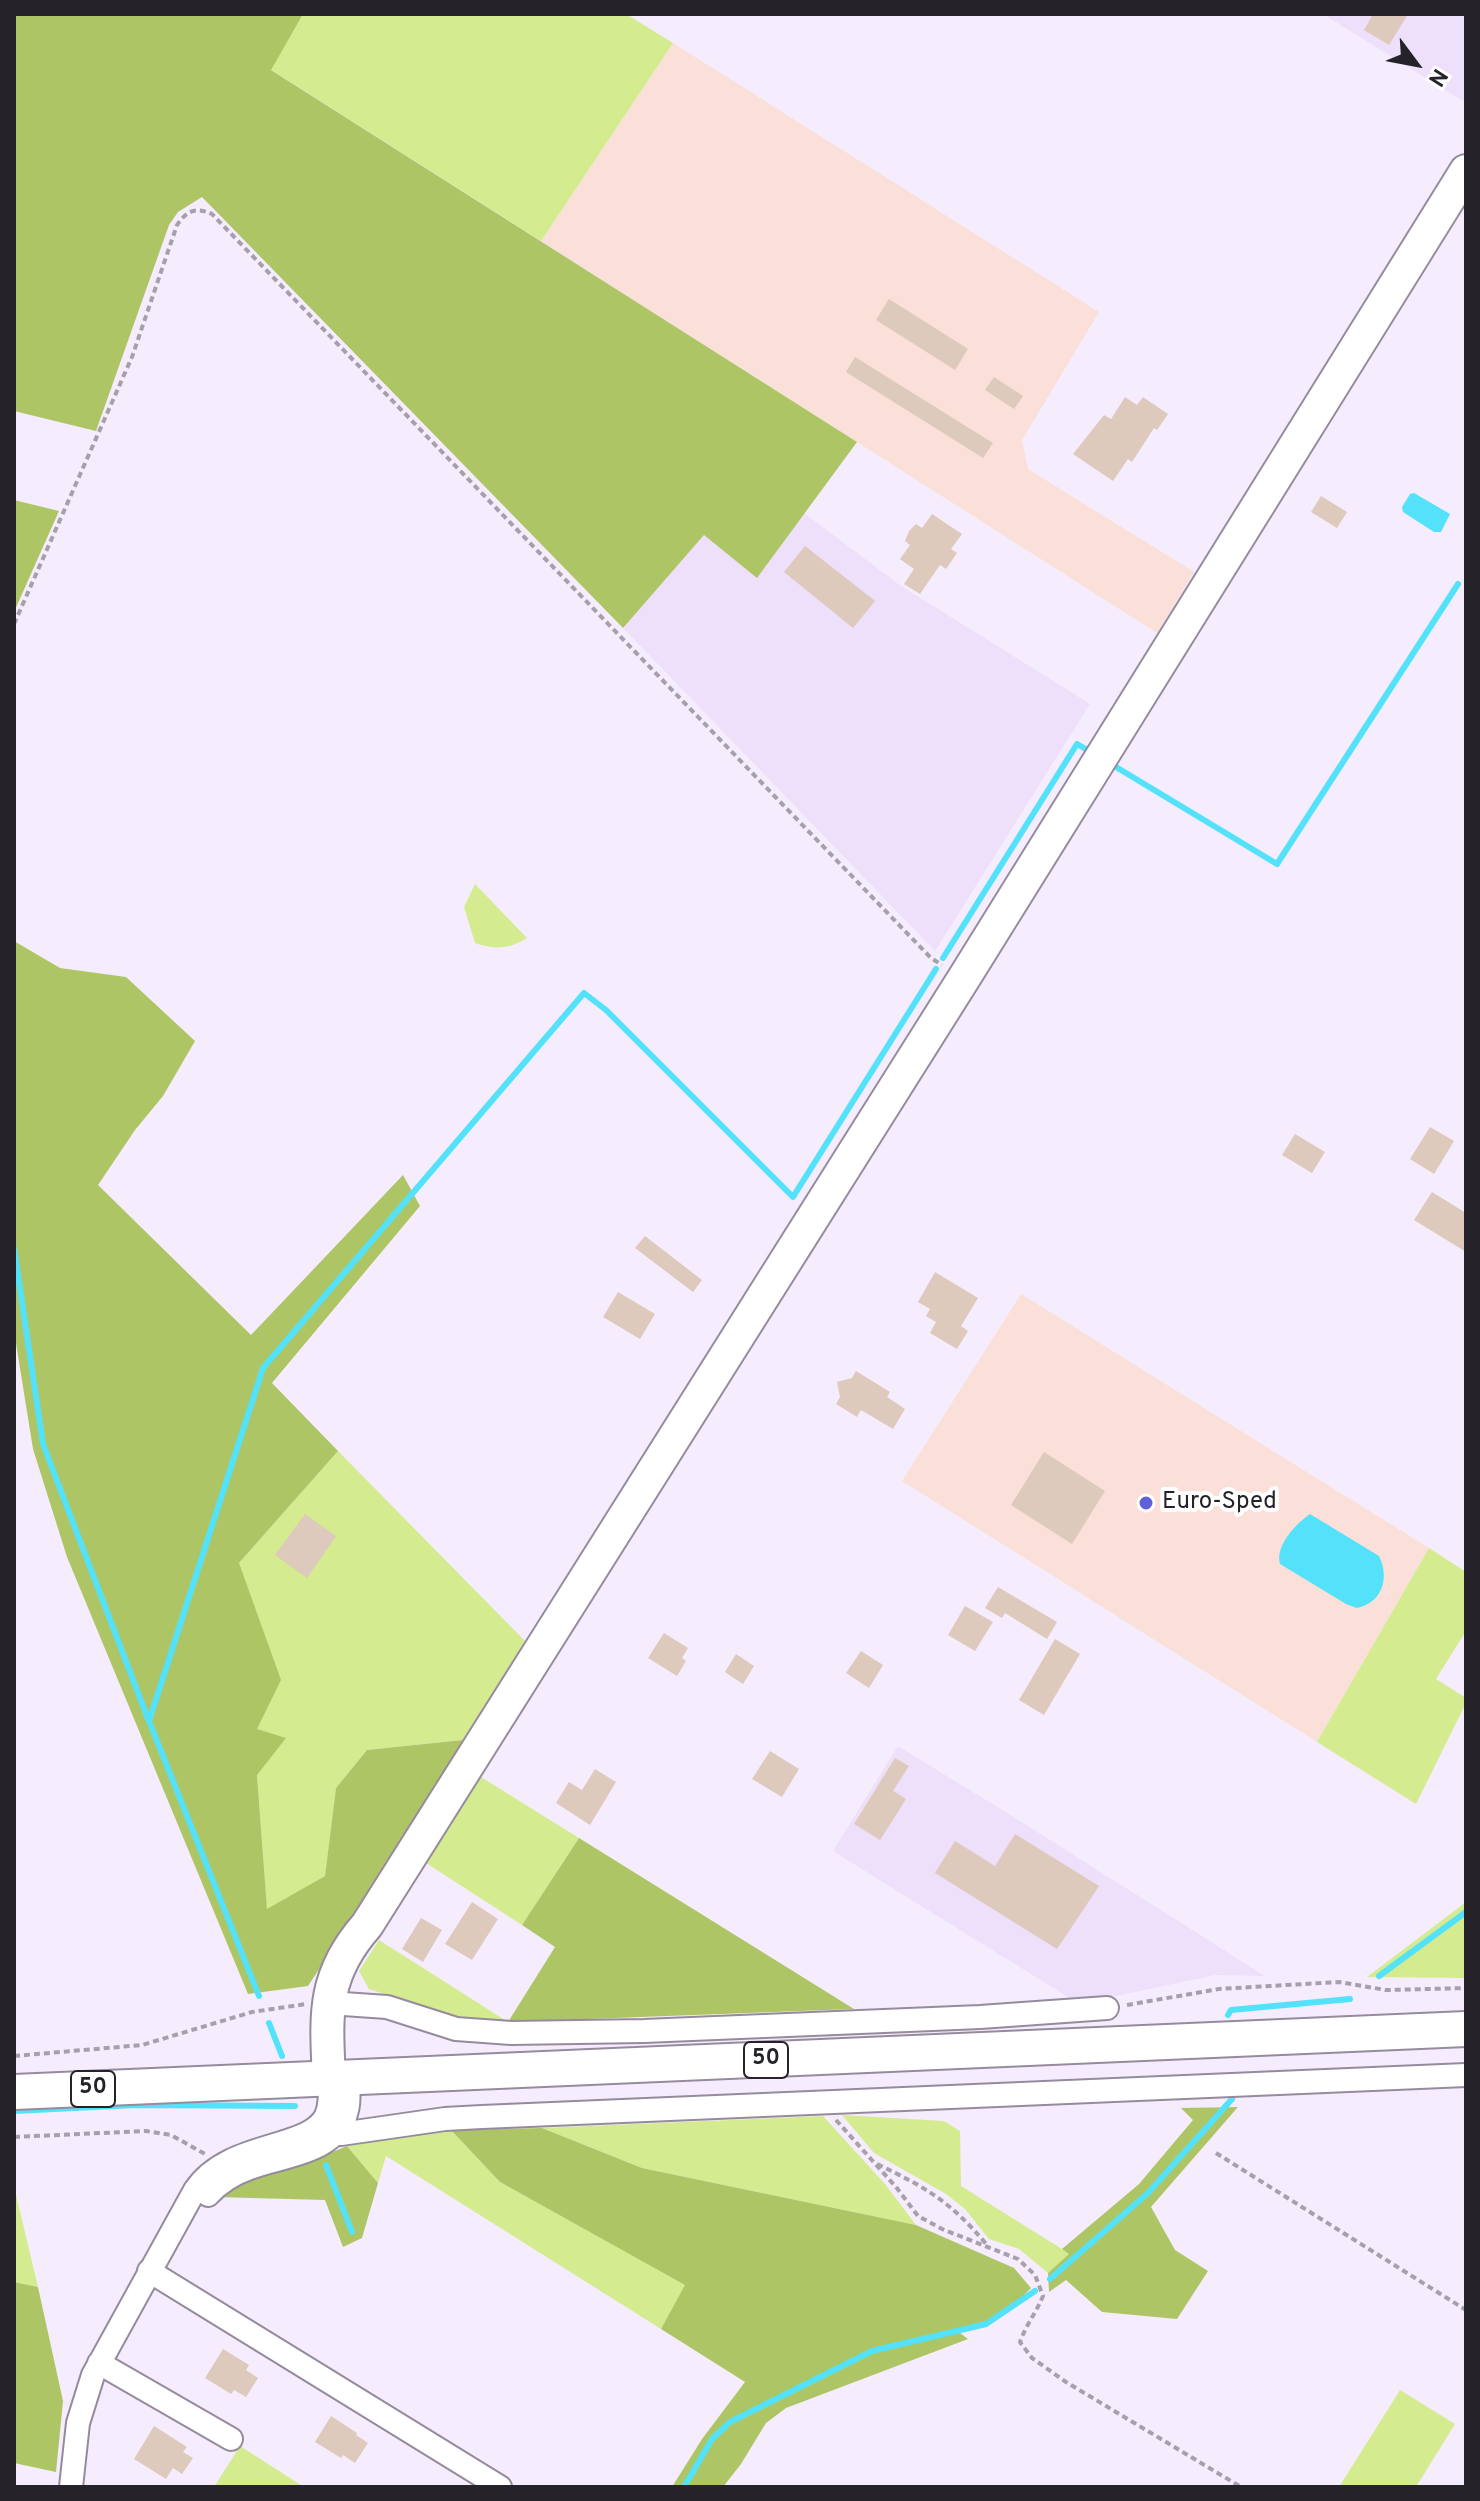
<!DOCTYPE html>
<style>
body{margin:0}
#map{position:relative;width:1480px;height:2501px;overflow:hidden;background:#f5edfd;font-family:Overpass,sans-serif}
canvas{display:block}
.frame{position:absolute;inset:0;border:16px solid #262229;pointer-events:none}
.north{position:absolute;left:1376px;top:24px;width:80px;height:80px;-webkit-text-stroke:6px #fff;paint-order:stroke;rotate:122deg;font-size:22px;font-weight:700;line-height:32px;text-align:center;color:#262229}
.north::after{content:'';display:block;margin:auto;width:28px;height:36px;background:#262229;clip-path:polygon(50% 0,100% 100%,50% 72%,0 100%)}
</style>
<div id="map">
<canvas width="1480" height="2501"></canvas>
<div class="frame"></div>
<div class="north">N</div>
</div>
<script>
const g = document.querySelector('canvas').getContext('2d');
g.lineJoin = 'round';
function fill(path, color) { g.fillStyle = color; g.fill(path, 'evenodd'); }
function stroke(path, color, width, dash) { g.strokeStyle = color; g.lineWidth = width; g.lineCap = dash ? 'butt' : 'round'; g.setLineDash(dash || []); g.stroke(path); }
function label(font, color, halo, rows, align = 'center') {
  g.font = font + ' Overpass,sans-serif'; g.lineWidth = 8; g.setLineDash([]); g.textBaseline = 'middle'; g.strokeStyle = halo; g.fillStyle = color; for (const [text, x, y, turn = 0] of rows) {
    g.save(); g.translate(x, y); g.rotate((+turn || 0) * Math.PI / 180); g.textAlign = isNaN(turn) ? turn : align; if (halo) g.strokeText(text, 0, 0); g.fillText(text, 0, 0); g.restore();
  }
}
fill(new Path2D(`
 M673 43 1099 312 1022 440 1028 469 1194 572 1157 633 541 241Z
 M1021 1294 1429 1548 1317 1742 902 1481Z`), '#fae0d9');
fill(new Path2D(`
 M1323 14H1466V103Z
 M804 513 901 586 1090 704 935 951 623 628 704 535 757 577Z
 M898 1746 1012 1816 1265 1976 1215 1975 1079 2004 833 1851Z`), '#eedffa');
fill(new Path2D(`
 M303 14H626L673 43 541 241 270 69Z
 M475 884 527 938C509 949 495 950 475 943L464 907Z
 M338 1451 525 1641 463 1740 367 1750 336 1788 325 1876 267 1910 257 1775V1730L239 1563Z
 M1429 1548 1466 1572V1631L1436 1679 1466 1698V1703L1416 1804 1317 1742Z
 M481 1777 579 1838 522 1925 426 1863Z
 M1466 1902V1978L1367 1977Z
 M379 1940 508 2022 453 2017 369 1989 359 1971Z
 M842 2115 944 2121 960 2131 961 2186 1070 2254 1048 2273 1019 2249 989 2239 965 2209 946 2194 874 2153Z
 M823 2116 885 2184 916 2225 642 2168 542 2128Z
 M422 2129 451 2130 500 2182 686 2285 661 2329 386 2156 378 2183 347 2146Z
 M14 2186 38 2287 14 2282Z
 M1400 2390 1455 2424 1416 2487H1339Z
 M240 2446 304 2487H214Z`), '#d4eb90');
fill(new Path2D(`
 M14 14H303L271 70 857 442 757 578 704 535 623 628 202 197 178 212 169 225 96 431 14 411Z
 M14 500 59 511 14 612Z
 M14 941 60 968 126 977 195 1041 163 1096 135 1130 98 1185 251 1335 403 1175 420 1206 272 1383 338 1451 239 1563 281 1680 257 1729 286 1738 257 1775 267 1909 325 1876 336 1788 367 1750 463 1740 375 1885 308 1986 248 1994 67 1557 33 1449 14 1331Z
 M579 1838 854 2009 508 2022 555 1947 522 1925Z
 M1238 2107 1151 2207 1175 2250 1208 2271 1177 2319 1102 2312 1066 2280 1049 2292 1048 2273 1069 2254 1062 2249 1139 2184 1193 2120 1181 2108Z
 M542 2128 642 2168 916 2225 1014 2268 1031 2288C1004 2316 995 2324 956 2330L968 2339 786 2408 766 2423 741 2464 723 2487H672L702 2439 745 2382 661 2329 685 2285 500 2182 451 2130Z
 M347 2146 378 2183 362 2238 343 2247 325 2200 215 2197 229 2185 306 2163Z
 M14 2282 38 2287 63 2401 56 2472 14 2463Z`), '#aec566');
fill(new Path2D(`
 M1414 493 1450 514 1441 532H1434L1403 512 1402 507 1410 494Z
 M1310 1514 1379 1556C1390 1578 1382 1603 1357 1608L1346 1604 1280 1564C1275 1545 1296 1524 1310 1514Z`), '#54e2fa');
stroke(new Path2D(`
 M1116 767 1277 864 1458 584
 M943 958 1077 744 1089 751
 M14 1248 43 1444 148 1719
 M1379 1976 1466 1912
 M259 1996 149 1721 263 1368 584 993 606 1010 793 1197 936 969
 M1228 2015 1231 2010 1350 1999
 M269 2023 282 2056
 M14 2111 135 2105 295 2106
 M326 2165 352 2232
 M1050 2279 1148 2193 1232 2099
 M684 2487 712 2439 730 2422 872 2351 986 2324 1035 2291`), '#54e2fa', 6);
fill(new Path2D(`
 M1373 14H1408L1389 45 1364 30Z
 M889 299 968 349 955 370 876 320Z
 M855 357 993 443 983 458 846 372Z
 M994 377 1023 396 1014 409 985 390Z
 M1125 397 1137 405 1143 397 1168 414 1157 430 1154 428 1132 462 1128 459 1113 481 1073 454 1104 415 1111 419Z
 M1321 496 1347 512 1337 528 1311 512Z
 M932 514 962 534 951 549 957 553 946 569 940 565 920 594 904 584 914 569 900 559 910 545 905 541 909 531 916 524 922 528Z
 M805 546 875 601 853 628 784 572Z
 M1430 1127 1454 1141 1434 1174 1410 1159Z
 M1295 1134 1325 1152 1312 1173 1282 1155Z
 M1432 1192 1466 1213V1252L1414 1220Z
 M645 1236 702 1280 693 1292 635 1248Z
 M935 1272 978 1298 961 1326 968 1331 957 1349 930 1333 936 1322 926 1316 930 1309 918 1302Z
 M618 1292 655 1314 640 1339 603 1317Z
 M856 1371 890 1392 887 1397 905 1409 893 1429 861 1410 857 1417 836 1404 840 1397 837 1382 852 1378Z
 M1044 1452 1105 1491 1072 1544 1011 1505Z
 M305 1514 336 1536 307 1578 275 1555Z
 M998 1587 1057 1622 1047 1639 1005 1613 1002 1618 985 1608Z
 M965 1606 993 1622 975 1651 948 1635Z
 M664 1633 688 1648 682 1658 686 1661 677 1676 648 1658Z
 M1055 1639 1080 1654 1044 1715 1019 1700Z
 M861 1651 883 1665 869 1688 846 1673Z
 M736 1654 754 1666 743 1684 725 1672Z
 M770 1751 799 1769 782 1797 752 1779Z
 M895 1758 909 1766 893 1791 906 1799 880 1840 854 1824Z
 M595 1769 616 1782 590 1825 556 1803 569 1782 582 1790Z
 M1015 1834 1099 1886 1057 1949 935 1873 955 1841 995 1866Z
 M472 1902 498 1919 472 1960 445 1944Z
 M421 1918 442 1930 423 1962 402 1949Z
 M223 2349 249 2365 246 2370 258 2378 246 2397 234 2390 231 2394 205 2378Z
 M331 2416 357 2433 356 2435 368 2443 355 2463 343 2455 341 2458 315 2442Z
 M154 2426 187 2447 183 2452 193 2458 182 2474 173 2468 166 2479 134 2459Z`), '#dec9bd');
const street = new Path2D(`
 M329 2003 387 2007 456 2029 511 2033 644 2031 980 2017 1107 2008
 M320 2124 333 2134H341L445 2119 482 2117 1466 2075
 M208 2195C220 2182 233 2174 250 2168 283 2155 338 2154 347 2110 350 2100 348 2088 348 2078
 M149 2271 500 2487
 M99 2363 231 2439
 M71 2487 78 2423 93 2375 195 2190C229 2140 308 2151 326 2116 331 2104 330 2091 329 2079`);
const secondary = new Path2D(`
 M329 2079C326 2015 322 1976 367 1925L964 978 1466 171`);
const primary = new Path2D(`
 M14 2092 1466 2029`);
stroke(street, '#958b9d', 26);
stroke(secondary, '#958b9d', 36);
stroke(primary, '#958b9d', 38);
stroke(new Path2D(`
 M14 624 132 357 177 225C187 210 196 207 212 214L931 958 942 965
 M1127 2005 1219 1989 1339 1982 1386 1990 1466 1988
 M14 2056 142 2045 252 2012 306 2004
 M836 2120 896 2187 918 2216 942 2229 1018 2259 1035 2275 1043 2296C1036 2313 1026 2325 1020 2342L1032 2358 1066 2382 1241 2487
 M14 2137 146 2131 171 2135 205 2154
 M1216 2153 1466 2310
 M877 2164C927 2188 951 2202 987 2245`), '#a69fac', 4, [6, 4]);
stroke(street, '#fff', 22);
stroke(secondary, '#fff', 32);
stroke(primary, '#fff', 34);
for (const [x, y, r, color] of [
 [1146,1503,8,"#6061da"]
]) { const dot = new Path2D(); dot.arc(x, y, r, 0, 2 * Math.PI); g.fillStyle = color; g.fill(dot); stroke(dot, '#fff', 3); }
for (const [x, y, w] of [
 [766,2060,44],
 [93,2089,44]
]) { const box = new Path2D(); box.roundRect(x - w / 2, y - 18, w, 36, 6); g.fillStyle = '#fff'; g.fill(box); stroke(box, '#262229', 2); }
label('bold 22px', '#262229', null, [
 ["50",766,2060],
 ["50",93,2089]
]);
label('24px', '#262229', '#fff', [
 ["Euro-Sped",1162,1503]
], 'left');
</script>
